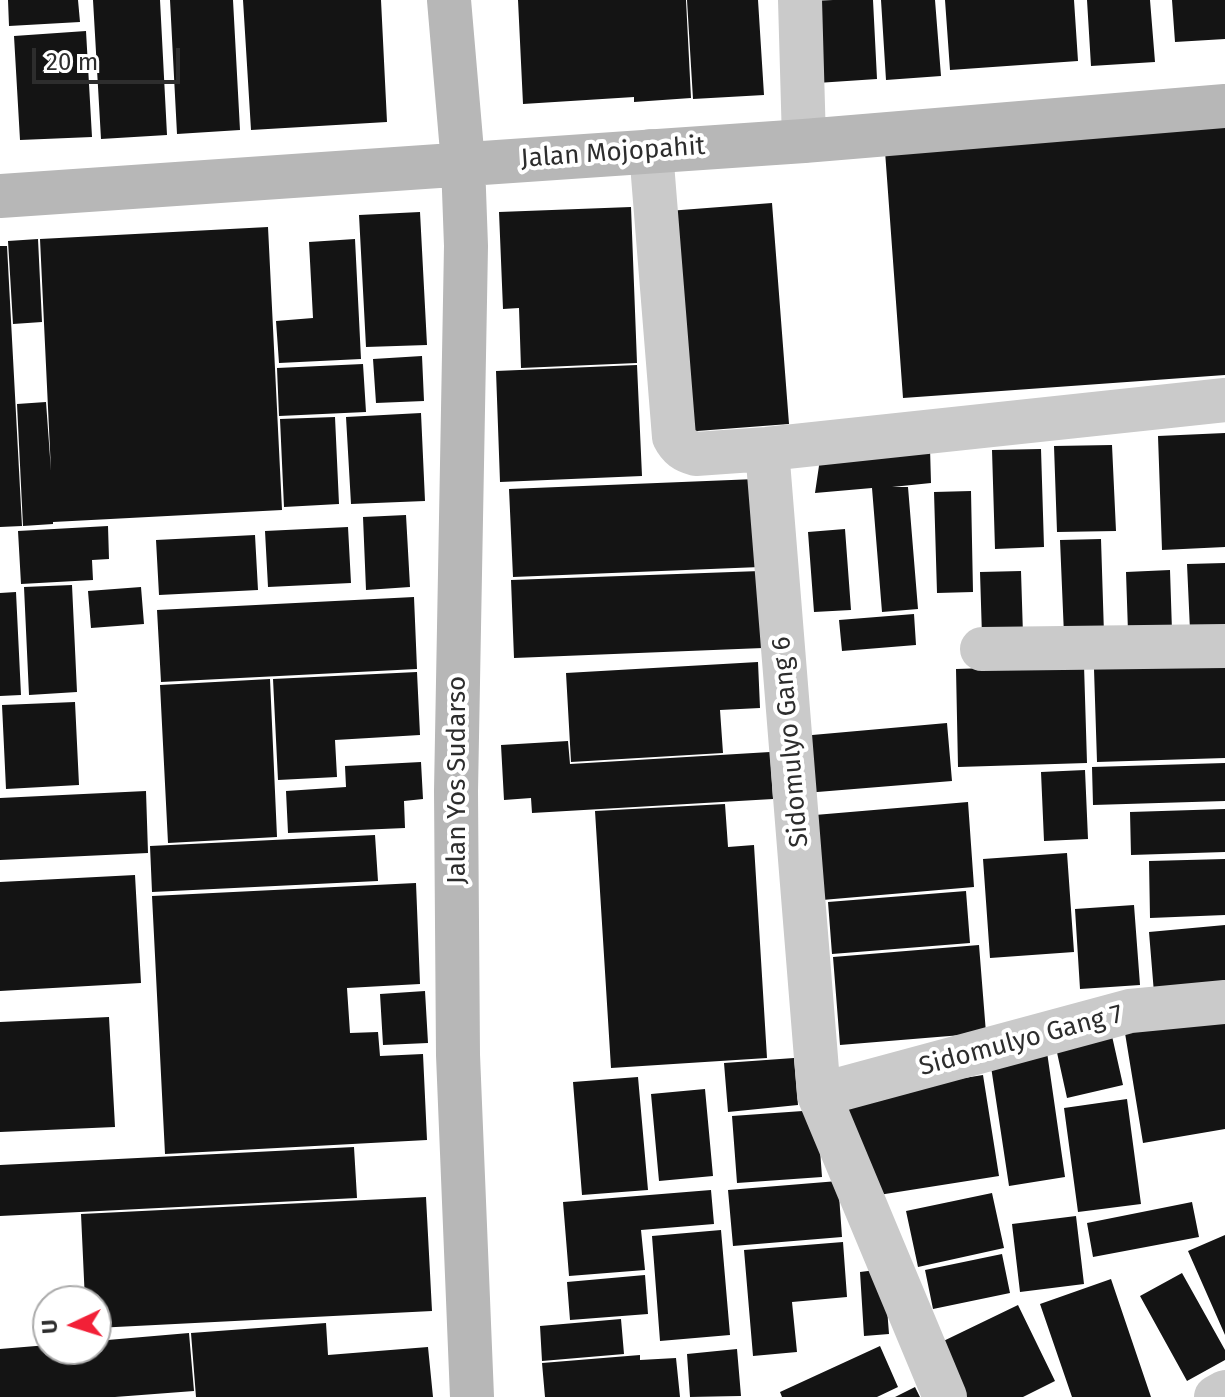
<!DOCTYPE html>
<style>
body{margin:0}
#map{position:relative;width:1225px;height:1397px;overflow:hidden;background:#fff;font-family:"Fira Sans",sans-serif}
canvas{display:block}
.north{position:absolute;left:32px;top:1285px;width:80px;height:80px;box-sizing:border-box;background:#fff;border:2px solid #ababab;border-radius:50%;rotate:266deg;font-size:22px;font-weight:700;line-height:32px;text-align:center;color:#2d2d2d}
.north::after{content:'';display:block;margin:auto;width:28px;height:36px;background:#f22037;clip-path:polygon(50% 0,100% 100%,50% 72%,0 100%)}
.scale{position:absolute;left:32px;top:48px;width:148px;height:36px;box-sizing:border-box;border:4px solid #2d2d2d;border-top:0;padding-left:10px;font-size:24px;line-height:28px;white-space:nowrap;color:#2d2d2d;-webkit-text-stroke:6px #fff;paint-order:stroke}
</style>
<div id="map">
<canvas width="1225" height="1397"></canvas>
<div class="north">U</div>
<div class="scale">20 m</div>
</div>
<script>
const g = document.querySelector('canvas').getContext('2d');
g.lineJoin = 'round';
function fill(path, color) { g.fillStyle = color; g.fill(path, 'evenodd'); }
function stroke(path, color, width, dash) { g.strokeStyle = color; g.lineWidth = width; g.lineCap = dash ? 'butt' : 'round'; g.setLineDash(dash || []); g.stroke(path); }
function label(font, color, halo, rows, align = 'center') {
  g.font = font + ' "Fira Sans",sans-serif'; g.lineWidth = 8; g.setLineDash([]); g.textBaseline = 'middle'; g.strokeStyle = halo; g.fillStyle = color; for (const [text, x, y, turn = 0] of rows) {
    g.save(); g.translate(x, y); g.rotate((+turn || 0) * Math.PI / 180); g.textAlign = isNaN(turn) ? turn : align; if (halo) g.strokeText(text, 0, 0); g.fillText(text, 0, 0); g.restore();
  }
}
fill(new Path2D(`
 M8 0H78L80 22 9 26Z
 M93 0H160L167 135 101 139Z
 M170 0H233L240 130 177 134Z
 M243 0H381L387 122 251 130Z
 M518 0H686L691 98 634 102V97L523 104Z
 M687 0H758L764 95 693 99Z
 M833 0H873L877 79 817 83 811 1Z
 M881 0H935L941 76 886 80Z
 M945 0H1074L1078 61 950 70Z
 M1087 0H1150L1155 62 1091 66Z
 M1172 0H1225V39L1175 42Z
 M86 31 92 137 20 140 14 36Z
 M1225 126V375L903 398 885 151Z
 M772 203 789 424 684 432 668 211Z
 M631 207 637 363 521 368 519 308 503 309 499 212Z
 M420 212 427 345 366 347 359 215Z
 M268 227 282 510 53 522V524L23 526 17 404 46 402 51 471 40 239Z
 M38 239 42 322 13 324 8 241Z
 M355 239 361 359 279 363 276 321 313 318 309 242Z
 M0 246H7L22 526 0 527Z
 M422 356 424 401 376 403 373 359Z
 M363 364 366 412 279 416 277 368Z
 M637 365 642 476 500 482 496 371Z
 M421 413 425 501 351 504 346 417Z
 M335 417 339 504 284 507 280 419Z
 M1225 433V547L1162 550 1158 436Z
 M1112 445 1116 531 1057 532 1054 446Z
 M930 448 931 483 892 487H908L918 609 882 612 872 488 815 493 820 459Z
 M1041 449 1044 547 995 549 992 450Z
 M756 479 760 567 513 577 509 489Z
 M971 491 973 592 937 593 934 492Z
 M406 515 410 587 366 590 363 517Z
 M108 526 109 559 92 560 93 580 21 584 18 531Z
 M348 527 351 583 268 587 265 531Z
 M845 529 851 610 814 612 808 532Z
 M255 535 258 590 159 595 156 540Z
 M1101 539 1104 634 1064 635 1060 540Z
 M1225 563V628L1190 630 1187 564Z
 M1170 570 1172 631 1128 632 1126 572Z
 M760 571 763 648 514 658 511 580Z
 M1021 571 1023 635 982 636 980 572Z
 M72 585 77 692 29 695 24 587Z
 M141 587 144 624 91 628 88 591Z
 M16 592 21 695 0 696V593Z
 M414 597 417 669 161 682 157 610Z
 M914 614 916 645 842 651 839 620Z
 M758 662 760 708 720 710 723 753 571 762 566 673Z
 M1084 665 1087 763 958 767 956 669Z
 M1225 665V758L1097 762 1094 669Z
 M417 672 420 735 335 740 337 777 278 780 273 679Z
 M270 679 277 837 168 843 160 685Z
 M75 702 79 785 6 789 2 705Z
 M947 723 952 781 805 793 801 736Z
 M568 741 570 764 770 752 773 799 532 813 531 798 504 800 501 745Z
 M421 762 423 799 404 801 405 828 288 833 286 791 346 787 345 766Z
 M1225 763V801L1093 805 1092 767Z
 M1085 770 1088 839 1044 841 1041 772Z
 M146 791 148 853 0 860V798Z
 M968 802 974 887 822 900 815 815Z
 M725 804 728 847 754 845 767 1058 611 1068 595 811Z
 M1225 809V852L1131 855 1130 812Z
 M375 835 378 881 152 892 150 846Z
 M1067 853 1074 952 990 958 983 859Z
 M1225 859V915L1150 918 1149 861Z
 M135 875 141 983 0 991V882Z
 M416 883 420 984 347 988 350 1033 378 1032 380 1056 423 1054 427 1140 165 1154 152 896Z
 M966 891 970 943 832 954 828 902Z
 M1134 905 1140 985 1080 989 1075 909Z
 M1225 925V986L1154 993 1149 932Z
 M979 945 986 1033 840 1045 833 957Z
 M425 991 428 1043 383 1045 380 994Z
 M1225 1011V1129L1143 1143 1124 1027Z
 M109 1017 115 1127 0 1132V1022Z
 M1112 1036 1123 1085 1067 1098 1056 1048Z
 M1047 1052 1065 1177 1009 1186 990 1060Z
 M794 1058 798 1105 728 1112 724 1063Z
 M983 1075 999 1176 866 1197 833 1103 877 1092Z
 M638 1077 648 1190 582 1195 573 1082Z
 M705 1089 713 1176 659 1181 651 1094Z
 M1127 1099 1141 1204 1078 1212 1064 1108Z
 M817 1110 822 1177 737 1183 732 1116Z
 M354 1147 357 1198 0 1216V1165Z
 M838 1181 842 1237 733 1246 728 1190Z
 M711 1190 714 1224 641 1230 645 1270 569 1276 563 1202Z
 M992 1193 1004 1248 918 1267 906 1211Z
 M426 1197 432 1311 96 1328V1301H85L81 1214Z
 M1192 1202 1199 1237 1093 1257 1087 1223Z
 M1076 1216 1084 1284 1020 1292 1012 1224Z
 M721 1230 730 1335 660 1341 652 1236Z
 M1225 1235V1335L1188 1251Z
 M843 1242 847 1297 792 1302 797 1352 753 1356 744 1250Z
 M1002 1254 1010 1293 933 1309 925 1270Z
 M884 1269 889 1334 864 1336 860 1272Z
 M1182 1273 1225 1350V1360L1187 1381 1140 1296Z
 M645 1275 648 1314 570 1320 567 1282Z
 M1111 1279 1151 1397H1072L1040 1304Z
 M1018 1305 1055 1381 1023 1397H955L931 1347Z
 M621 1319 624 1354 542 1361 540 1326Z
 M326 1323 328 1355 428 1347 433 1397H196L191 1333Z
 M189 1333 194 1391 115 1397H0V1349L48 1345V1349H96V1341Z
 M880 1346 898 1387 877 1397H782L780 1392Z
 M737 1349 741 1396 690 1397 687 1354Z
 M640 1355V1360L676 1358 680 1397H545L542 1363Z
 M915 1387 920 1397H895Z`), '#141414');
stroke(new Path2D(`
 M800 0 804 141
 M651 151 674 437C679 447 685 451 696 454L767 449 1225 400
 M767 449 819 1095 945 1397
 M982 649 1225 646
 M819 1095 1130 1011 1225 1002
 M1216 1397 1225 1392`), '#cacaca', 44);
stroke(new Path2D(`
 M449 0 463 163 466 246 456 791 458 1055 472 1397
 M0 196 804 141 1225 106`), '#b7b7b7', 44);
label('26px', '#2d2d2d', '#fff', [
 ["Jalan Mojopahit",613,153,-4],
 ["Sidomulyo Gang 6",791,742,-95],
 ["Jalan Yos Sudarso",458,780,-90],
 ["Sidomulyo Gang 7",1021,1041,-15]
]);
</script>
